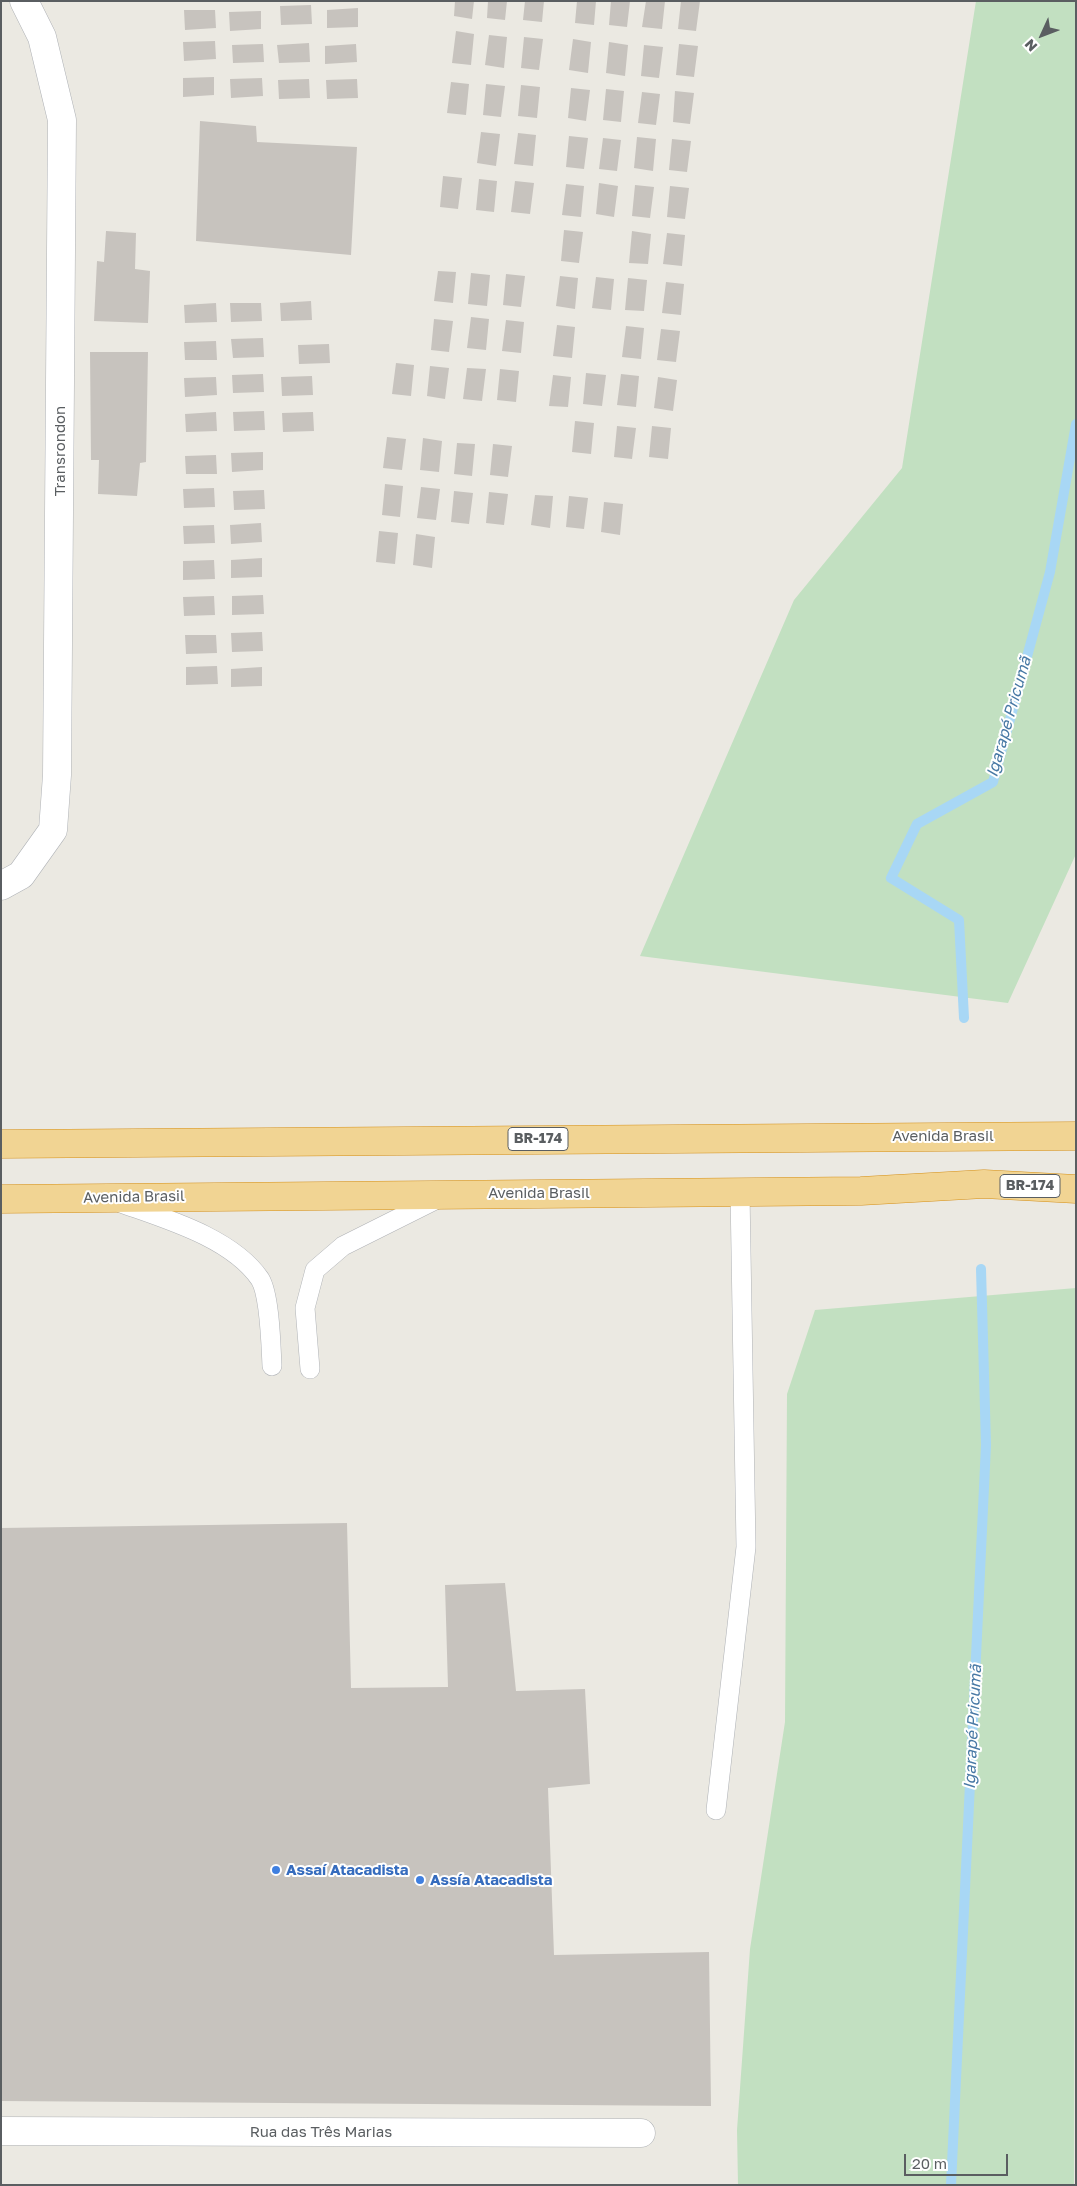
<!DOCTYPE html>
<meta charset="utf-8">
<style>
body{margin:0}
#map{position:relative;width:1077px;height:2186px;overflow:hidden;background:#ebe9e2;font-family:"Golos Text",sans-serif}
canvas{display:block}
.frame{position:absolute;inset:0;border:2px solid #5a5e61;pointer-events:none}
.north{position:absolute;left:1017px;top:10px;width:50px;height:50px;-webkit-text-stroke:4px #fff;paint-order:stroke;rotate:227deg;font-size:14px;font-weight:700;line-height:20px;text-align:center;color:#5a5e61}
.north::after{content:'';display:block;margin:auto;width:18px;height:22px;background:#5a5e61;clip-path:polygon(50% 0,100% 100%,50% 72%,0 100%)}
.scale{position:absolute;left:904px;top:2154px;width:104px;height:22px;box-sizing:border-box;border:2px solid #5a5e61;border-top:0;padding-left:6px;font-size:15px;line-height:18px;white-space:nowrap;color:#5a5e61;-webkit-text-stroke:4px #fff;paint-order:stroke}
</style>
<div id="map">
<canvas width="1077" height="2186"></canvas>
<div class="frame"></div>
<div class="north">N</div>
<div class="scale">20 m</div>
</div>
<script>
const g = document.querySelector('canvas').getContext('2d');
g.lineJoin = 'round';
function fill(path, color) { g.fillStyle = color; g.fill(path, 'evenodd'); }
function stroke(path, color, width, dash) { g.strokeStyle = color; g.lineWidth = width; g.lineCap = dash ? 'butt' : 'round'; g.setLineDash(dash || []); g.stroke(path); }
function label(font, color, halo, rows, align = 'center') {
  g.font = font + ' "Golos Text",sans-serif'; g.lineWidth = 4; g.setLineDash([]); g.textBaseline = 'middle'; g.strokeStyle = halo; g.fillStyle = color; for (const [text, x, y, turn = 0] of rows) {
    g.save(); g.translate(x, y); g.rotate((+turn || 0) * Math.PI / 180); g.textAlign = isNaN(turn) ? turn : align; if (halo) g.strokeText(text, 0, 0); g.fillText(text, 0, 0); g.restore();
  }
}
fill(new Path2D(`
 M976 1H1076V854L1008 1003 640 956 794 600 902 468Z
 M1076 1288 1074 2185H738L737 2130 750 1949 785 1722 787 1394 815 1310Z`), '#c2e0c1');
stroke(new Path2D(`
 M964 1018 959 920 891 878 917 824 993 782 1050 572 1076 424
 M951 2185 986 1445 981 1269`), '#a8d7f5', 10);
fill(new Path2D(`
 M455 1H474L472 19 454 16Z
 M488 1H507L505 20 487 18Z
 M525 1H544L542 22 523 20Z
 M577 1H596L594 25 575 23Z
 M611 1H630L627 27 609 25Z
 M646 1H665L662 29 642 27Z
 M681 1H700L696 31 678 29Z
 M311 5 312 24 281 25 280 6Z
 M358 8V27L327 28V10Z
 M184 10H215L216 28 185 30Z
 M261 11V29L230 31 229 12Z
 M456 31 474 34 471 65 452 63Z
 M489 35 507 37 504 68 485 65Z
 M524 37 543 39 539 70 521 68Z
 M573 39 591 42 588 73 569 70Z
 M215 41 216 59 184 61 183 42Z
 M609 42 628 45 625 76 606 73Z
 M309 43 310 62 279 63 277 45Z
 M263 44 264 62 233 63 232 45Z
 M356 44 357 62 325 64V46Z
 M679 44 698 46 694 77 676 75Z
 M644 45 663 47 659 78 641 76Z
 M214 77V95L183 97V78Z
 M262 78 263 96 231 98 230 79Z
 M309 79 310 98 279 99 278 80Z
 M357 79 358 98 327 99 326 80Z
 M451 82 469 84 466 115 447 113Z
 M486 84 505 86 501 117 483 115Z
 M521 85 540 87 537 118 518 116Z
 M571 88 590 90 586 121 568 118Z
 M606 89 624 91 621 122 603 120Z
 M675 91 694 93 690 124 673 122Z
 M642 92 660 94 656 125 638 123Z
 M200 121 256 126 257 142 357 147 351 255 196 241Z
 M481 132 500 134 496 166 477 163Z
 M518 133 536 135 533 166 514 164Z
 M569 136 588 138 584 169 566 167Z
 M637 137 656 139 653 171 634 168Z
 M603 138 621 140 617 171 599 169Z
 M672 139 691 141 687 172 669 170Z
 M443 176 462 178 458 209 440 207Z
 M479 179 497 181 494 212 476 210Z
 M515 181 534 183 530 214 511 212Z
 M599 183 618 186 614 217 596 214Z
 M566 184 584 186 581 217 562 215Z
 M635 185 654 187 650 218 632 216Z
 M670 186 689 188 685 219 667 217Z
 M564 230 583 232 579 263 561 261Z
 M106 231 136 233 135 269 150 271 148 323 94 321 97 261 104 262Z
 M632 231 651 234 648 264 629 263Z
 M667 233 685 235 682 266 663 264Z
 M438 271 456 272 453 303 434 301Z
 M471 273 490 275 487 306 468 304Z
 M506 274 525 276 521 307 503 305Z
 M560 276 578 278 575 309 556 306Z
 M596 277 614 279 611 310 592 308Z
 M628 278 647 280 644 311 625 310Z
 M666 282 684 284 681 315 662 313Z
 M311 301 312 320 281 321 280 303Z
 M216 303 217 322 185 323 184 305Z
 M230 303H261L262 321 231 322Z
 M471 317 489 319 486 350 467 348Z
 M434 319 453 321 449 352 431 350Z
 M506 320 524 322 521 353 502 351Z
 M557 325 575 327 572 358 553 356Z
 M626 326 644 328 641 359 622 357Z
 M661 329 680 331 676 362 657 360Z
 M263 338 264 357 233 358 231 339Z
 M216 341 217 360H185L184 342Z
 M329 344 330 363 299 364 298 345Z
 M90 352H148L146 462 140 463 137 496 98 494 99 460H91Z
 M396 363 414 365 411 396 392 394Z
 M430 366 449 368 445 399 427 396Z
 M467 368 486 369 482 401 463 399Z
 M500 369 519 371 516 402 497 400Z
 M586 373 606 375 602 406 583 404Z
 M263 374 264 392 233 393 232 375Z
 M621 374 639 376 636 407 617 405Z
 M553 375 571 377 568 407 549 406Z
 M312 376 313 395 282 396 281 377Z
 M216 377 217 395 185 397 184 378Z
 M658 377 677 380 673 411 654 408Z
 M264 411 265 430 234 431 233 412Z
 M216 412 217 431 186 432 185 414Z
 M313 412 314 431 283 432 282 413Z
 M575 421 594 423 591 454 572 452Z
 M617 426 636 428 632 459 614 457Z
 M652 426 671 428 668 459 649 457Z
 M387 437 406 439 402 470 383 468Z
 M423 438 442 441 439 472 420 470Z
 M457 443 475 444 472 476 454 474Z
 M493 444 512 446 508 477 490 475Z
 M263 452V470L232 472 231 453Z
 M216 455 217 474H186L185 456Z
 M385 484 403 486 400 517 382 515Z
 M421 487 440 489 436 520 417 518Z
 M214 488 215 507 184 508 183 489Z
 M264 490 265 509 234 510 233 491Z
 M454 491 473 493 469 524 451 522Z
 M489 492 508 494 504 525 486 523Z
 M535 495 553 496 550 528 531 525Z
 M569 496 588 498 584 529 566 527Z
 M604 502 623 504 620 535 601 532Z
 M261 523 262 542 231 544 230 525Z
 M214 525 215 543 184 544 183 526Z
 M379 531 398 533 395 564 376 562Z
 M416 534 435 537 432 568 413 565Z
 M262 558V577L231 578V560Z
 M214 560 215 579 183 580V561Z
 M263 595 264 614 232 615V596Z
 M214 596 215 615 184 616 183 597Z
 M262 632 263 651 232 652 231 633Z
 M185 635H216L217 653 186 654Z
 M217 666 218 684 186 685V667Z
 M262 667V686L231 687V669Z
 M347 1523 351 1688 448 1687 445 1585 505 1583 516 1691 585 1689 590 1784 548 1788 554 1955 709 1952 711 2106 1 2101V1528Z`), '#c7c3be');
const lane = new Path2D(`
 M121 1203C166 1219 232 1238 260 1279 270 1295 271 1347 272 1366
 M310 1369 305 1308 315 1270 343 1246 441 1197
 M716 1810 746 1547 740 1192`);
const street = new Path2D(`
 M1 886 21 875 53 830 57 775 62 120 42 37 24 1
 M1 2131 641 2133`);
const highway = new Path2D(`
 M1 1144 1076 1136
 M1 1199 861 1191 984 1184 1076 1189`);
stroke(lane, '#afb2b6', 20);
stroke(street, '#afb2b6', 29);
stroke(highway, '#d59018', 29);
stroke(lane, '#fff', 19);
stroke(street, '#fff', 28);
stroke(highway, '#f1d493', 28);
for (const [x, y, r, color] of [
 [276,1870,5,"#3f7fe0"],
 [420,1880,5,"#3f7fe0"]
]) { const dot = new Path2D(); dot.arc(x, y, r, 0, 2 * Math.PI); g.fillStyle = color; g.fill(dot); stroke(dot, '#fff', 2); }
for (const [x, y, w] of [
 [538,1139,60],
 [1030,1186,60]
]) { const box = new Path2D(); box.roundRect(x - w / 2, y - 11.5, w, 23, 4); g.fillStyle = '#fff'; g.fill(box); stroke(box, '#5a5e61', 1); }
label('bold 14px', '#5a5e61', null, [
 ["BR-174",538,1139],
 ["BR-174",1030,1186]
]);
label('15px', '#5a5e61', '#fff', [
 ["Transrondon",60,451,-90],
 ["Avenida Brasil",943,1136],
 ["Avenida Brasil",539,1193],
 ["Avenida Brasil",134,1197,-1],
 ["Rua das Três Marias",321,2132]
]);
label('bold 15px', '#366cbe', '#fff', [
 ["Assaí Atacadista",286,1870],
 ["Assía Atacadista",430,1880]
], 'left');
label('italic 16px', '#4879a5', '#fff', [
 ["Igarapé Pricumã",1009,717,-74],
 ["Igarapé Pricumã",973,1727,-87]
]);
</script>
